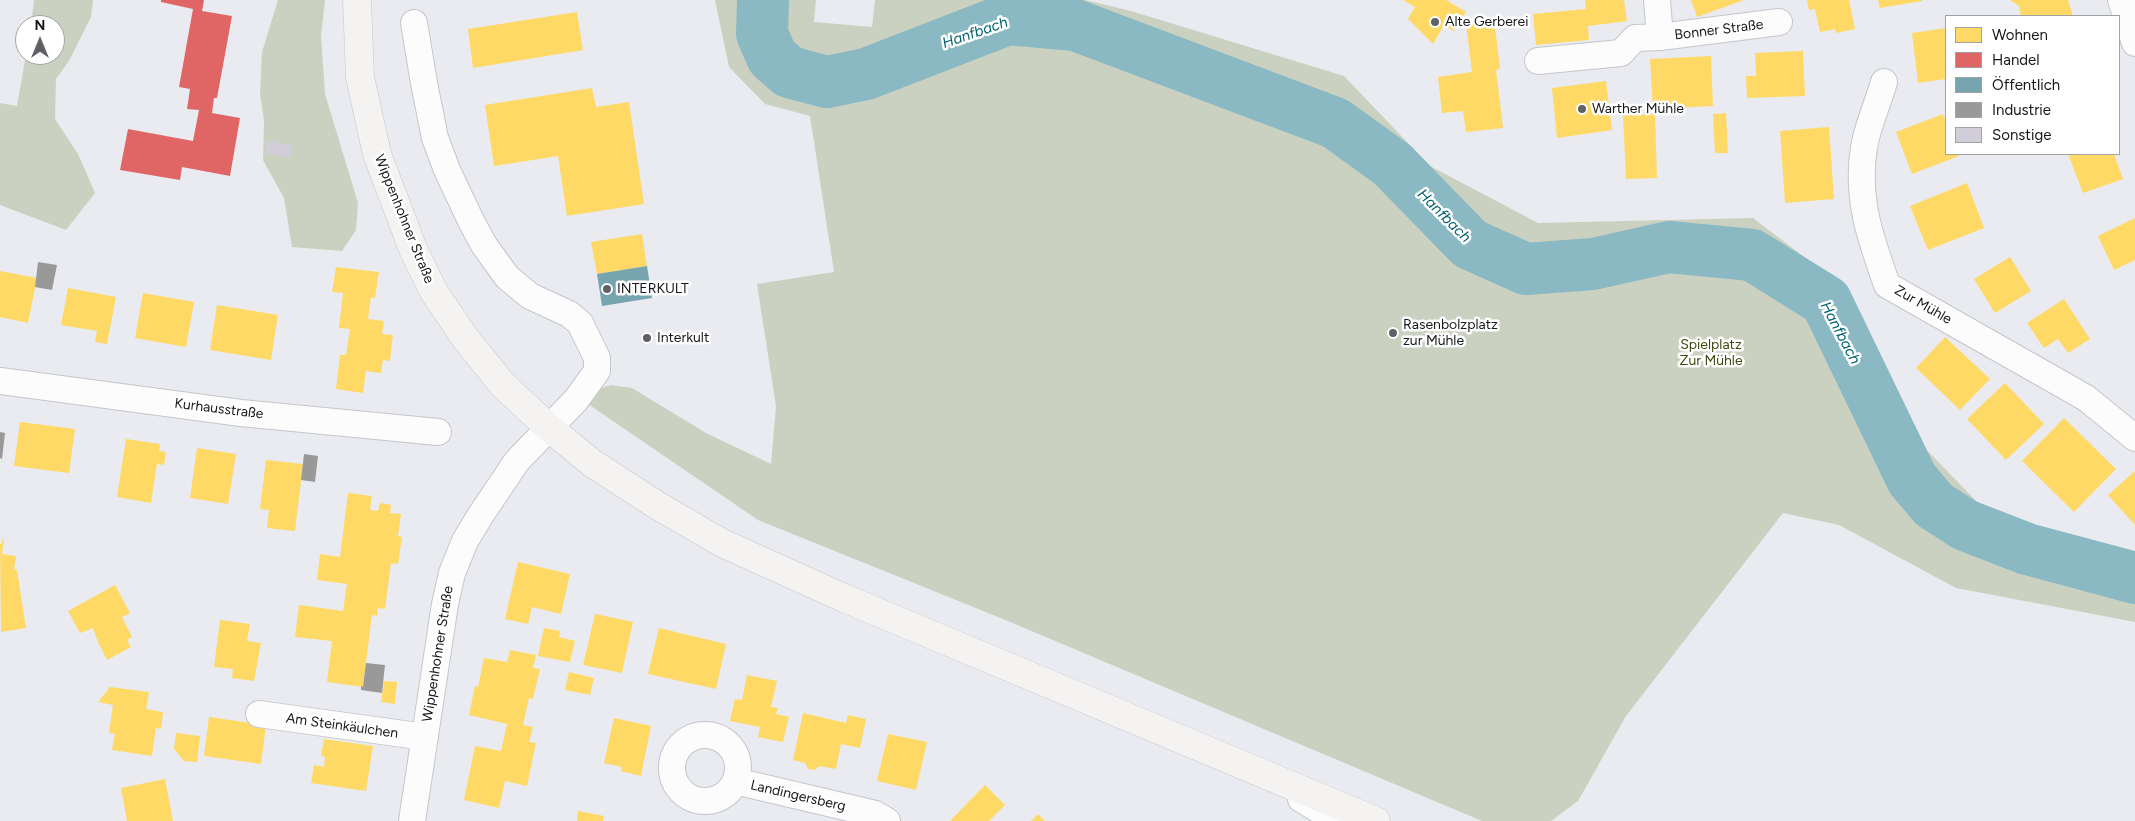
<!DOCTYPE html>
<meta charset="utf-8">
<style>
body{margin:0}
#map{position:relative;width:2135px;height:821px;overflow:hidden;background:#e9ebf0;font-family:Figtree,sans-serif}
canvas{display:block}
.legend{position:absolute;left:1945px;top:15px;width:175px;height:140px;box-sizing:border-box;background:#fff;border:1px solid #a2a2a3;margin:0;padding:6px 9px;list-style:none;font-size:15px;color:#16171a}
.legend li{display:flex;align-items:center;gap:10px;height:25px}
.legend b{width:25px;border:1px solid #a2a2a3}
.north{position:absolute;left:15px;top:15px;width:50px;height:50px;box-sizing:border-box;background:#fff;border:1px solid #a2a2a3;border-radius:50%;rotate:0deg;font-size:14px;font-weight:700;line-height:20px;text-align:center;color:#16171a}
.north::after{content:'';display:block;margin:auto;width:18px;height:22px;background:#606165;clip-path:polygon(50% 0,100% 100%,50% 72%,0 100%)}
</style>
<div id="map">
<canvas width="2135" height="821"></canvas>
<ul class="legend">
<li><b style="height:14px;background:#ffd966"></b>Wohnen</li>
<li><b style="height:14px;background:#e06666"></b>Handel</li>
<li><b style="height:14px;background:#76a5af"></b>Öffentlich</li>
<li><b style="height:14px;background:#999"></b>Industrie</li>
<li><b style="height:14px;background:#d2ced9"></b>Sonstige</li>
</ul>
<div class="north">N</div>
</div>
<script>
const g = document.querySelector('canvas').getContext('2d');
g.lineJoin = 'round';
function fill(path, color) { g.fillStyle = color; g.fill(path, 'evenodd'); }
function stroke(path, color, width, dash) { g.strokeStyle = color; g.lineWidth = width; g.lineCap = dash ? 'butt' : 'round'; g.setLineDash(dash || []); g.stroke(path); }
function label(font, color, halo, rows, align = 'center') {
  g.font = font + ' Figtree,sans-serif'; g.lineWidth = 5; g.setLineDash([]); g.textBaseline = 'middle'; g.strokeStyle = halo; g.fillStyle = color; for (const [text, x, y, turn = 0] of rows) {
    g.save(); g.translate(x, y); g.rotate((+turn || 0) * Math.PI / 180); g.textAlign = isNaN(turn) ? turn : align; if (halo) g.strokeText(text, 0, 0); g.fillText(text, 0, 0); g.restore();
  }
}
fill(new Path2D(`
 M34 0H93L91 17 69 61 56 79 55 119 78 154 95 193 66 230 0 205V103L17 106 26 55H55V25H31Z
 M278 0H325L321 36 325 94 358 203 356 230 342 251 292 247 284 198 263 160 264 121 260 93 262 52Z
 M715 0H816L814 22 872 27 875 0H1085L1131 11 1344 76 1430 166 1538 223 1753 218 1841 285 1882 359 1915 438 1982 507 2063 543 2135 555V622L1956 588 1839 525 1783 513 1626 716 1578 801 1551 821H1482L1003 619 758 520 588 404 600 389 610 385 632 388 706 433 771 464 776 406 757 284 834 272 810 116 765 104 729 67Z`), '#cbd1c1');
fill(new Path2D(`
 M1403 0H1446L1466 12 1454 31 1444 25 1433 44 1408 19 1415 7Z
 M1585 0H1624L1627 21 1588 26 1589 40 1536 45 1533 14 1586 9Z
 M1691 0H1744L1697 17Z
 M1807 0H1849L1855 29 1836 33 1835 29 1820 32 1815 9 1809 10Z
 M1878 0H1922V1L1880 8Z
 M2010 0H2068L2073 16H2021L2019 6Z
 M577 12 583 50 473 68 468 29Z
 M1494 18 1500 69 1496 70 1503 128 1466 132 1463 111 1442 113 1438 77 1472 72 1466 24Z
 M1946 28V79L1918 83 1912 33Z
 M1803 51 1805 96 1747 98 1746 76H1756L1755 53Z
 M1711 56 1713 106 1653 109 1650 59Z
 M1606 81 1612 130 1557 138 1552 88Z
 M592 88 596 107 629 102 644 204 567 216 558 156 494 166 485 105Z
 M1726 113 1728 153H1715L1713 114Z
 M1655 114 1657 178 1626 179 1623 115Z
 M1943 114 1946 122V154H1958L1959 156 1912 174 1896 132Z
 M1829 127 1834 199 1785 203 1780 131Z
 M2068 154H2114L2123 179 2083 193Z
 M1967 183 1984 228 1928 250 1910 206Z
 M2135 218V260L2114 270 2098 236Z
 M642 234 647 266 597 274 591 242Z
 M2010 257 2031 291 1995 313 1974 279Z
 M336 267 379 272 375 298 371 297 368 319 384 321 382 334 393 335 390 361 383 360 381 373 366 371 363 393 336 389 340 355H346L350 329 339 328 343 293 332 292Z
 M0 271 37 278 28 323 0 317Z
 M68 288 116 297 107 344 95 342 97 331 61 325Z
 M143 293 194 302 186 347 135 338Z
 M2064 299 2090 339 2068 353 2058 339 2044 348 2027 323Z
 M217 305 278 315 271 360 210 350Z
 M1945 337 1990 379 1960 410 1916 368Z
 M2005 383 2044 424 2006 460 1967 419Z
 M2064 418 2116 469 2074 512 2022 461Z
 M20 422 75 429 69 473 14 466Z
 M126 439 160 444 159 451 166 452 164 465 157 464 151 503 117 497Z
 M197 448 236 454 228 504 190 498Z
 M266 460 303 464 295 531 267 528 269 510 260 509Z
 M2135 471V525L2108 495Z
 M348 493 372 496 370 510 378 511 380 503 391 505 390 513 401 514 398 536 402 537 398 564 391 563 385 609 378 608 377 616 372 615 363 687 327 682 332 641 295 637 299 605 343 611 347 584 317 580 320 554 340 557Z
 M2 539 4 540 2 554 16 556 14 569 17 570 26 628 1 632 0 544H2Z
 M518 562 570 574 561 614 532 607 528 624 505 619Z
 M115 585 130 613 122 617 132 637 127 640 131 647 107 660 98 642 93 628 80 633 68 611Z
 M595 614 633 622 622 673 583 665Z
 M220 620 250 624 247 641 261 643 254 681 232 678 233 669 214 667Z
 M544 628 560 631 559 637 575 641 570 662 538 656Z
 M659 628 726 644 716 689 648 674Z
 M510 650 536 655 533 668 540 669 533 699 529 698 523 725 533 727 529 742 536 743 527 786 505 781 499 808 464 800 475 746 501 751 507 724 469 715 475 686 478 687 484 658 507 662Z
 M569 672 594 678 590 695 565 690Z
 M747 675 777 681 771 707 778 708 776 714 789 717 783 742 758 737 760 727 730 721 735 699 742 700Z
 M384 681 397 682 395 704 381 702Z
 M110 687 149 692 146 709 163 712 161 729 156 728 152 756 112 750 115 734 109 733 113 705 98 702Z
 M803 713 846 723 848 715 866 719 860 748 841 744 836 769 819 766 815 770 808 769 805 763 793 760Z
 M209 717 266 725 261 764 204 756Z
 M614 718 651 726 641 776 621 771 622 767 604 763Z
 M176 733 200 736 197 762 184 761 174 749Z
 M888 734 927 742 916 790 877 781Z
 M324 739 373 746 366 791 311 783 314 765 324 767 325 757 321 756Z
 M165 779 173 821H127L121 788Z
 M985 785 1005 805 989 821H950Z
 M578 811 604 816 603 821H577Z
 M1038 814 1045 821H1031Z`), '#ffd966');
fill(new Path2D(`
 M161 0H204L202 11 232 16 217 98H214L212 113 240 118 230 176 182 167 180 180 120 170 128 129 193 141 199 110 187 109 190 89 179 87 193 9 161 2Z`), '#e06666');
fill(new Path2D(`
 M647 266 652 298 602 306 597 274Z`), '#76a5af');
fill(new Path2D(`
 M38 262 57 265 52 290 35 287Z
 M0 432 5 433 2 459 0 458Z
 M304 454 318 456 315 482 301 480Z
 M366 663 385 665 382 693 361 690V686L363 687Z`), '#999');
stroke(new Path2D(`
 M763 0 762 34 772 57 789 72 827 82 866 74 1008 19 1075 25 1335 123 1392 164 1470 244 1526 269 1593 264 1669 247 1752 255 1826 301 1912 479 1934 505 1965 525 2027 549 2135 578`), '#8ab9c4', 52);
fill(new Path2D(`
 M267 141 293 146 291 158 265 153Z`), '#d2ced9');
const street = new Path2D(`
 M1657 0 1660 37 1779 22
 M2121 0 2135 43
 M1538 61 1621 53 1635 38 1660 37
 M1884 82C1878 103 1868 125 1864 147 1856 199 1870 237 1887 285L2086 398 2135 438
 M0 381 241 413 438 432
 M259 714 425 737
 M672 768a33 33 0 1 1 66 0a33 33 0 1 1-66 0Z
 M735 781 875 814 887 821
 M1301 799 1338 821
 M412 821 445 604 452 573 465 541 480 516 517 461 576 400 597 371V358L580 323 569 314 530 296 507 277 484 245 471 221 447 170 435 138 424 83 414 23`);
const secondary = new Path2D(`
 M357 0 360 77 377 154 413 249 434 292 465 338 503 385 548 427 592 463 655 504 722 543 844 598 1376 821`);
stroke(street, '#c4c6ca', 28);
stroke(secondary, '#c4c6ca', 29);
stroke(street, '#fcfcfd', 26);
stroke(secondary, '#f4f3f1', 28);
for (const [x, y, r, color] of [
 [1435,22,5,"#606165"],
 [1582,109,5,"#606165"],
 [607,289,5,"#606165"],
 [1393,333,5,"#606165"],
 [647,338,5,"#606165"]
]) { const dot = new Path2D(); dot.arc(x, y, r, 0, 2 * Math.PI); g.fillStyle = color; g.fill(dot); stroke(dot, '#fff', 2); }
label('14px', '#16171a', '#fff', [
 ["Alte Gerberei",1445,22],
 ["Warther Mühle",1592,109],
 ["INTERKULT",617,289],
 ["Rasenbolzplatz",1403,325],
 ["zur Mühle",1403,341],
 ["Interkult",657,338]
], 'left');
label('14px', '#16171a', '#fff', [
 ["Bonner Straße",1719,30,-7],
 ["Wippenhohner Straße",404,219,68],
 ["Zur Mühle",1923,305,30],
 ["Kurhausstraße",219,409,7],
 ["Wippenhohner Straße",438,654,-81],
 ["Am Steinkäulchen",342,726,8],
 ["Landingersberg",798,796,13]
]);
label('14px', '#3f4a10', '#fff', [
 ["Spielplatz",1711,345],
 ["Zur Mühle",1711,361]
]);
label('italic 15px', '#006170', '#fff', [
 ["Hanfbach",975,33,-19],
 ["Hanfbach",1444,216,45],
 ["Hanfbach",1840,333,62]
]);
</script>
